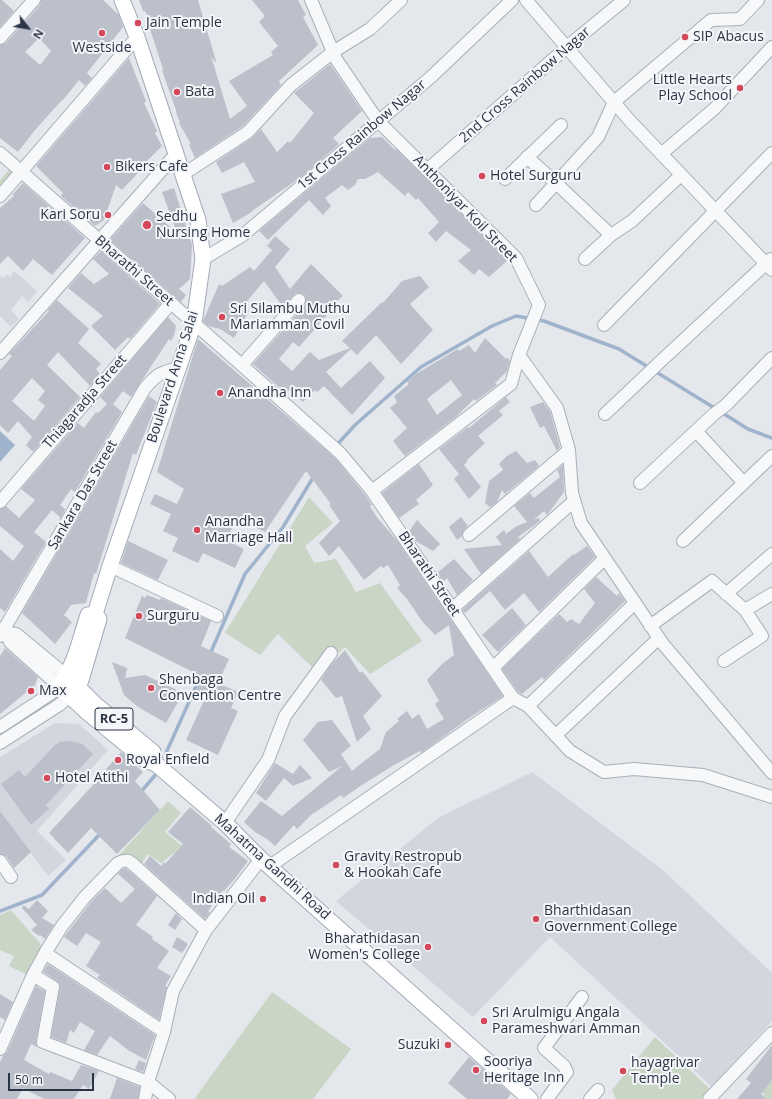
<!DOCTYPE html>
<style>
body{margin:0}
#map{position:relative;width:772px;height:1099px;overflow:hidden;background:#e4e7ec;font-family:"Open Sans",sans-serif}
canvas{display:block}
.north{position:absolute;left:8px;top:8px;width:40px;height:40px;-webkit-text-stroke:3px #f4f6f9;paint-order:stroke;rotate:121deg;font-size:11px;font-weight:700;line-height:16px;text-align:center;color:#2b3445}
.north::after{content:'';display:block;margin:auto;width:14px;height:18px;background:#2b3445;clip-path:polygon(50% 0,100% 100%,50% 72%,0 100%)}
.scale{position:absolute;left:8px;top:1073px;width:86px;height:18px;box-sizing:border-box;border:2px solid #2b3445;border-top:0;padding-left:5px;font-size:12px;line-height:14px;white-space:nowrap;color:#2b3445;-webkit-text-stroke:3px #f4f6f9;paint-order:stroke}
</style>
<div id="map">
<canvas width="772" height="1099"></canvas>
<div class="north">N</div>
<div class="scale">50 m</div>
</div>
<script>
const g = document.querySelector('canvas').getContext('2d');
g.lineJoin = 'round';
function fill(path, color) { g.fillStyle = color; g.fill(path, 'evenodd'); }
function stroke(path, color, width, dash) { g.strokeStyle = color; g.lineWidth = width; g.lineCap = dash ? 'butt' : 'round'; g.setLineDash(dash || []); g.stroke(path); }
function label(font, color, halo, rows, align = 'center') {
  g.font = font + ' "Open Sans",sans-serif'; g.lineWidth = 4; g.setLineDash([]); g.textBaseline = 'middle'; g.strokeStyle = halo; g.fillStyle = color; for (const [text, x, y, turn = 0] of rows) {
    g.save(); g.translate(x, y); g.rotate((+turn || 0) * Math.PI / 180); g.textAlign = isNaN(turn) ? turn : align; if (halo) g.strokeText(text, 0, 0); g.fillText(text, 0, 0); g.restore();
  }
}
fill(new Path2D(`
 M14 271 37 291 28 302 22 296 11 310 19 319 11 327 0 316V278L1 276 4 278 7 274 10 277Z
 M55 723 79 724 108 750 37 831 66 860 48 876 0 811V757Z
 M532 772 664 871 772 973V1021L712 1087 550 937 473 1017 336 901 438 818Z`), '#d2d6de');
fill(new Path2D(`
 M11 168 21 172 0 191V180Z
 M309 497 333 523 305 546 314 563 336 559 356 592 380 583 422 641 370 674 345 647 317 672 278 634 260 655 225 633Z
 M168 801 181 813 165 832 182 846 164 861 161 863 148 854 139 867 120 854Z
 M11 910 44 948 29 976 9 966 14 956 0 950V915Z
 M272 992 351 1049 313 1099H196L195 1098Z
 M655 1037 710 1089 701 1099H616L612 1090Z
 M772 1080V1099H765L766 1098 762 1092Z`), '#c9d6c5');
fill(new Path2D(`
 M0 431 15 445 0 462Z`), '#9fb4cc');
stroke(new Path2D(`
 M721 412 748 429 772 438
 M335 447 355 425 421 367 492 326 516 316 544 321 619 349 716 409
 M210 654 245 574 283 527 314 476
 M166 753 202 673
 M140 793 157 773
 M0 911 42 895 101 833`), '#9fb4cc', 3.5);
fill(new Path2D(`
 M0 0H2L14 11 0 27Z
 M41 0H103L119 15 123 27 87 73 92 78 85 86 79 80 63 100H62L35 130 18 152 0 138V45L6 43 40 5ZM39 38 51 51 40 65 25 52Z
 M139 0H198L216 61 215 62 211 56 230 119 247 106 229 81 273 55 271 52 278 46 259 22 265 16 252 0H298L306 15 303 17 318 45 279 81 281 85 243 126 195 158 189 145 191 144 179 123 180 122 176 113H177L162 70 163 69 150 29 153 27 145 11H143Z
 M129 58 146 101 144 103 157 131 155 133 162 146 146 162 147 163 122 190 116 185 104 220 95 226 61 196 63 193 36 166Z
 M330 64 362 111 333 138 339 144 301 177 252 211V212L233 223 221 194 255 182 244 162 222 173 216 162 252 138 261 129 277 152 288 141 290 143 314 113 294 93Z
 M382 137 395 150 396 149 508 260 489 277 479 269 474 275 458 261 471 250 446 231 436 242 428 233 439 222 418 198 416 200 408 192 405 196 378 172 365 179H358L355 185 348 190 342 185 325 198 331 206 323 215 309 200 268 240 259 231 370 138Z
 M23 183 85 238 52 275 33 259 23 271 8 256 0 264V208L14 196 12 195Z
 M174 188 192 245 190 279 179 289 186 295 181 302 110 240 143 203 177 233 162 192Z
 M275 236 290 249 275 267 290 289 311 264 343 296 324 312 327 315 299 347 293 342 279 359 292 371 310 352 319 360 350 348 342 341 382 302 383 303 402 281 420 276 429 287 410 304 433 330 401 364 376 335 357 355 351 349 326 372 341 388 370 361 385 378 352 415 324 386 317 392 315 390 303 402 289 390 286 393 266 376 253 364 305 305 306 298 304 294 296 293 283 307 264 281 243 306 249 311 234 338 220 329 208 326 203 321 219 284 222 286 250 267 254 271 272 250 267 246Z
 M101 251 160 304 130 339 128 337 115 350 91 326 103 316 68 288 81 273 94 284 109 274 93 259Z
 M57 300 89 329 78 343 101 364 96 369 100 374 90 386 58 352 47 365 80 397 33 452 26 445 32 437 18 421 8 433 0 425V370L12 356 9 354 49 311 48 310ZM32 378 45 391 38 400 45 406 34 421 12 401Z
 M168 317 176 326 174 335 171 341 169 339 131 397 123 391 113 404 122 412 75 492 71 489 60 505 65 509 61 518 52 510 34 532 46 542 5 612 0 608V549L13 561 24 546 0 526V509L6 506 19 518 35 500 21 489 78 423 84 428 96 412 98 413 107 404 100 397Z
 M485 338 506 359 507 358 510 360 507 371 495 383 497 385 476 401 474 399 457 416 405 456 393 441 407 428 390 408 397 402 394 396 409 384 407 382 416 374 458 349 459 351 469 345 475 353ZM451 380 462 395 437 415 427 399Z
 M198 339 335 458 366 496 372 505 370 506 376 516 398 542 503 696 469 718 421 753 420 751 394 765 362 785 343 798 341 795 311 815 297 829 294 825 275 846 267 839 255 832 244 822 261 801 282 816 342 766 329 772 303 740 318 722 332 720 351 746 341 754 352 771 363 762 364 763 363 762 380 749 386 732 399 721 397 719 407 711 412 719 419 714 427 729 444 719 435 704 439 701 427 680 442 664 454 655 449 625 435 635 422 621 407 599 397 588 400 585 388 565 383 568 381 566 364 580 339 546 329 556 319 543 340 521 329 505 331 504 306 471 265 532 237 518 226 540 244 549 235 568 203 553 198 563 172 551 178 538 163 531 171 514 150 504 155 494 177 504 184 489 157 472Z
 M149 396 157 402 136 455 133 453 101 558 96 574 94 573 86 603 71 605 64 615 72 622 55 644 22 613Z
 M506 397 510 402 499 411 503 415 478 436 485 443 466 461 467 462 464 465 481 487 469 499 454 479 459 474 439 449 468 427 469 428Z
 M543 402 550 411 560 447 557 451 544 426 540 428 530 407Z
 M516 451 527 463 535 460 539 466 505 494 502 490 497 502 490 507 485 503 489 481 503 470 499 464 507 456Z
 M419 464 433 485 416 500 419 504 399 518 382 493Z
 M563 465 564 492 547 515 544 511 534 520 539 518 540 521 518 537 520 539 481 574 464 549 502 545 496 537 504 530 506 534 515 527 527 522 514 506 530 493 534 498 560 477 557 470Z
 M461 517 468 526 464 530 462 536 457 540 449 527Z
 M417 520 440 544 433 551 414 540 409 532Z
 M128 541 168 560 158 580 121 563Z
 M587 546 595 557 539 612 524 593 505 610 490 591 465 613 462 610 529 551 548 577 573 554 574 555Z
 M454 559 473 580 457 595 447 578 443 582 437 573Z
 M596 577 617 596 619 593 625 601 544 680 542 677 522 694 518 692 502 669 559 614 567 622 571 619 579 624 595 603 584 589Z
 M147 595 160 600 161 598 211 621 201 646 229 659 218 683 238 692 231 708 238 711 218 755 186 740 206 696 196 691 203 677 125 638 142 596 145 598Z
 M512 608 526 625 498 652 482 635Z
 M5 648 38 677 35 685 0 714V656Z
 M345 650 360 673 362 671 382 696 363 716 371 729 357 742 342 696 336 698 321 680 330 666Z
 M112 662 127 668 125 678 145 675 179 691 181 697 166 723 138 707 124 695Z
 M67 741 75 742 82 744 93 754 46 805 49 809 31 825 1 784 19 770 25 777 55 745 60 742Z
 M121 752 143 772 135 781 160 810 117 854 91 828 68 853 49 833 103 774H102Z
 M275 763 293 774 300 765 312 778 293 786 284 778 266 801 256 793Z
 M190 807 212 826 211 827 231 844 229 847 248 861 233 881 224 891 223 890 208 911 210 913 205 919 144 864 150 856 161 866 164 862 165 864 183 844 168 832Z
 M0 811 31 852 14 868 6 856 0 854Z
 M126 868 157 896 136 925 153 937 152 939 169 951 157 968 171 976 165 986 167 987 159 1020 97 978 100 975 86 966 101 942 86 933 77 946 64 937 90 903 105 888 121 903 135 889 118 874 122 869Z
 M37 900 48 911 42 918 54 925 45 939 40 935 39 936 31 930 37 925 22 908 23 905 29 909Z
 M176 913 182 919 175 930 168 925Z
 M177 937 188 944 182 953 172 947Z
 M48 964 155 1035 146 1060 128 1050 110 1036 97 1055 84 1050 95 1031 80 1022 74 1033 70 1030 66 1043 51 1037 60 988V984L57 981 43 972Z
 M36 986 45 991 36 1041 37 1047 31 1044 24 1060 49 1074 50 1072 72 1081 81 1065 99 1071 89 1089 83 1085 74 1099H44L23 1088 17 1099H0V1062L3 1056 7 1052Z
 M0 994 13 1002 5 1020 0 1017Z
 M772 1045V1080L761 1094 767 1099H737L751 1083 746 1079Z
 M469 1057 511 1094 507 1099H467L448 1083Z
 M139 1060 146 1063 143 1072 135 1069Z
 M117 1078 140 1087 138 1099H110Z`), '#bbc0ca');
const minor = new Path2D(`
 M311 0 336 59 378 121 516 258 539 305 519 355 511 384 372 491
 M526 0 631 122 772 270
 M0 38 34 0
 M0 153 236 360 340 453 372 491 513 698 528 706 570 751 604 772 634 769 703 775 772 797
 M661 154 714 109 772 47
 M527 157 556 183 611 235
 M427 170 567 47 624 0
 M182 175 248 132 291 85 333 52 370 29 401 0
 M505 179 561 125
 M0 196 137 37
 M536 205 598 137 614 102 711 20 740 19 758 0
 M203 259 243 235 431 77 512 0
 M585 259 611 235 632 221 681 175
 M604 325 772 153
 M0 353 175 155
 M519 355 557 408 569 450 572 493 581 523 663 644 772 773
 M242 365 299 300
 M605 414 662 360 771 259
 M696 431 743 482
 M640 483 714 414 726 405 772 358
 M0 502 171 303
 M469 535 569 450
 M683 541 772 456
 M110 566 217 616
 M726 594 772 554
 M452 609 574 501
 M650 626 712 581 745 610 772 594
 M2 629 7 633 16 634 67 676
 M0 636 145 388C157 374 161 372 178 368
 M724 661 762 636 745 610
 M493 668 604 559
 M528 706 635 603
 M0 727 50 694 59 686 10 642 7 633
 M556 735 659 638
 M0 743 59 705 70 696
 M225 823 268 760 285 716 331 653
 M0 861 11 877
 M270 866 513 698
 M45 953 62 926 84 898 118 863C126 859 129 860 135 866L206 930
 M33 975 53 987 43 1042 148 1082 169 1099
 M0 1049 33 975 45 953 164 1032
 M145 1099 148 1082 164 1032 173 991 206 930 261 859
 M547 1099 567 1072 564 1066 544 1048 582 997
 M590 1099 598 1090
 M709 1099 772 1033`);
const major = new Path2D(`
 M95 614 88 615C80 639 75 666 59 686L88 713 145 760 156 764 225 823 261 859 530 1099
 M95 614 110 566 194 323 203 259 198 220 137 37 122 0
 M67 676 95 704 153 752 156 764
 M72 694 78 687 81 680 99 619 95 614`);
stroke(minor, '#a9aeb7', 14);
stroke(major, '#a3abb8', 17);
stroke(minor, '#f7f8fa', 12);
stroke(major, '#fff', 15);
for (const [x, y, r, color] of [
 [138,23,4,"#d1495b"],
 [102,33,4,"#d1495b"],
 [685,37,4,"#d1495b"],
 [740,88,4,"#d1495b"],
 [177,92,4,"#d1495b"],
 [107,167,4,"#d1495b"],
 [482,176,4,"#d1495b"],
 [108,215,4,"#d1495b"],
 [147,225,5,"#d1495b"],
 [222,317,4,"#d1495b"],
 [220,393,4,"#d1495b"],
 [197,530,4,"#d1495b"],
 [139,616,4,"#d1495b"],
 [151,688,4,"#d1495b"],
 [31,691,4,"#d1495b"],
 [118,760,4,"#d1495b"],
 [47,778,4,"#d1495b"],
 [336,865,4,"#d1495b"],
 [263,899,4,"#d1495b"],
 [536,919,4,"#d1495b"],
 [428,947,4,"#d1495b"],
 [484,1021,4,"#d1495b"],
 [448,1045,4,"#d1495b"],
 [476,1070,4,"#d1495b"],
 [623,1071,4,"#d1495b"]
]) { const dot = new Path2D(); dot.arc(x, y, r, 0, 2 * Math.PI); g.fillStyle = color; g.fill(dot); stroke(dot, '#f4f6f9', 1.5); }
for (const [x, y, w] of [
 [114,719,38]
]) { const box = new Path2D(); box.roundRect(x - w / 2, y - 11, w, 22, 3); g.fillStyle = '#f4f6f9'; g.fill(box); stroke(box, '#2b3445', 1); }
label('bold 13px', '#2b3445', null, [
 ["RC-5",114,719]
]);
label('14px', '#2b3445', '#f4f6f9', [
 ["Jain Temple",146,23],
 ["SIP Abacus",693,37],
 ["Westside",102,48,"center"],
 ["Little Hearts",732,80,"right"],
 ["Play School",732,96,"right"],
 ["Bata",185,92],
 ["Bikers Cafe",115,167],
 ["Hotel Surguru",490,176],
 ["Kari Soru",100,215,"right"],
 ["Sedhu",156,217],
 ["Nursing Home",156,233],
 ["Sri Silambu Muthu",230,309],
 ["Mariamman Covil",230,325],
 ["Anandha Inn",228,393],
 ["Anandha",205,522],
 ["Marriage Hall",205,538],
 ["Surguru",147,616],
 ["Shenbaga",159,680],
 ["Convention Centre",159,696],
 ["Max",39,691],
 ["Royal Enfield",126,760],
 ["Hotel Atithi",55,778],
 ["Gravity Restropub",344,857],
 ["& Hookah Cafe",344,873],
 ["Indian Oil",255,899,"right"],
 ["Bharthidasan",544,911],
 ["Government College",544,927],
 ["Bharathidasan",420,939,"right"],
 ["Women's College",420,955,"right"],
 ["Sri Arulmigu Angala",492,1013],
 ["Parameshwari Amman",492,1029],
 ["Suzuki",440,1045,"right"],
 ["Sooriya",484,1062],
 ["Heritage Inn",484,1078],
 ["hayagrivar",631,1063],
 ["Temple",631,1079]
], 'left');
label('14px', '#2b3445', '#f4f6f9', [
 ["2nd Cross Rainbow Nagar",525,85,-41],
 ["1st Cross Rainbow Nagar",362,135,-40],
 ["Anthoniyar Koil Street",465,209,46],
 ["Bharathi Street",134,271,41],
 ["Boulevard Anna Salai",173,377,-72],
 ["Thiagaradja Street",85,402,-49],
 ["Sankara Das Street",83,495,-60],
 ["Bharathi Street",429,574,56],
 ["Mahatma Gandhi Road",272,867,42]
]);
</script>
